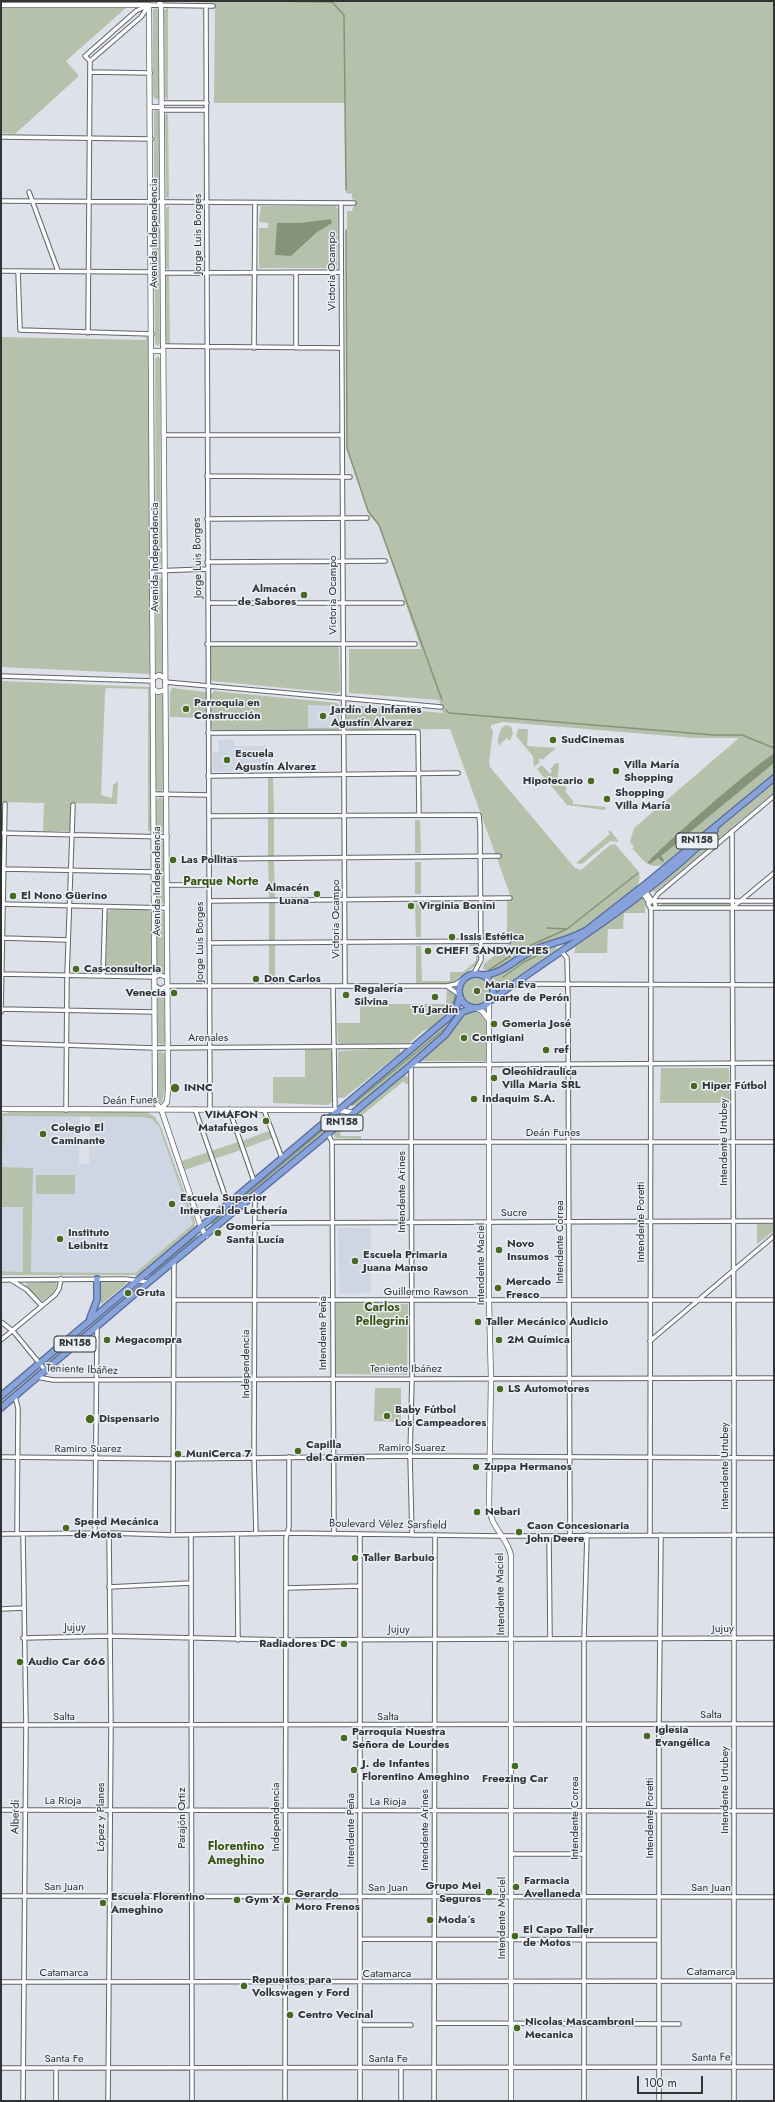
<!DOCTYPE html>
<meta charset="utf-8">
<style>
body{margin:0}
#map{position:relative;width:775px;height:2102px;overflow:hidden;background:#dee1e9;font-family:Jost,sans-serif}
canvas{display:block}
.frame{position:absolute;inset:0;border:2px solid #313335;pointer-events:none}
.scale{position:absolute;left:637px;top:2076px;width:66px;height:18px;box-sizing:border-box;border:2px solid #313335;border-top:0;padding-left:5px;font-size:12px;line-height:14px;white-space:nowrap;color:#313335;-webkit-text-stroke:3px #ebeff6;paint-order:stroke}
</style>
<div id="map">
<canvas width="775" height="2102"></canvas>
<div class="frame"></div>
<div class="scale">100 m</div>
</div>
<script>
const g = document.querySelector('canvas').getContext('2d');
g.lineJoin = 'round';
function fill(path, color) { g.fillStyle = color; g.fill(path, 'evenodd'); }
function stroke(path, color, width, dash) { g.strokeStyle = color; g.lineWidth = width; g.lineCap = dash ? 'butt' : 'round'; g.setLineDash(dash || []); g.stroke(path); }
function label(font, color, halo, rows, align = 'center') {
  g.font = font + ' Jost,sans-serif'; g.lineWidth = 3; g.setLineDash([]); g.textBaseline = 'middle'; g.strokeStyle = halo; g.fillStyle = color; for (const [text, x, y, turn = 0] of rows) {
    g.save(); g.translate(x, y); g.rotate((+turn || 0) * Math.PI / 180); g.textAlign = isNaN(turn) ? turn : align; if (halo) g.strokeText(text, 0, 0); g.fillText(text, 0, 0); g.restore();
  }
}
fill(new Path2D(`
 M308 704 337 706V726L335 728H308Z
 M234 739V746H267V769L265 771 216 772 213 769V752H219L218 740Z
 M3 1116H80L79 1164H89L90 1116 142 1117 152 1119 159 1127 193 1224 135 1273 31 1272 33 1168 2 1167Z
 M23 1206V1272L1 1271V1207Z
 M338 1228H371V1293L339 1294Z`), '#ced5e3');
fill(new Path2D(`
 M1 1H146L145 3Z
 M165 1H774V776L665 864C649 871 642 859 632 848L634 847 630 842 634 828 739 738H694L503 722 491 725V728L493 731 489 762 490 767 575 868 581 870 610 845 615 844 639 872C641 880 638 885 634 891L587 928 490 972 483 969 484 964 511 942V939H507V900H512L450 729 350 730 347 728V707L350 705 443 713 439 700 349 693V649H421L379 525 370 516 347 450V211H352L353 207 355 206V200L352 199V194L346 193 345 103H214L215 3Z
 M1 7H127L66 61 79 76 15 134 1 133Z
 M156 8 158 10 159 98 156 100 153 96V10Z
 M168 8V100L165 97 164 10Z
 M156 109 159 112V197L157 199 154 197V112Z
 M168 113 169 199 166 197 165 115Z
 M169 206V270L166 268V208Z
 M261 206H335L338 209 337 268H259V228H268V223L259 222Z
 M157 207 159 209 160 343 158 346 155 343 154 209Z
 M169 275 170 344 166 343V276Z
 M1 337 146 340V337H149L151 674 1 667Z
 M158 356 160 359 161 563 158 566 156 563 155 359Z
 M159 576 162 579V673L156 672V579Z
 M212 646H337L339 649 340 691 337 693 212 681 210 678 209 648Z
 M1 681 150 687 151 831H148V689L106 688 105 692 101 795 112 798 113 785 118 781 117 804 71 803 70 831H43L44 803 1 802Z
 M172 688 206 692V718L170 717V692Z
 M214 691 337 703 339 705V730L215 731 210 728 211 695ZM308 705 337 706V726L335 728H308Z
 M156 695H163V789L160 792 156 789Z
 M506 725 511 727 513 733 510 741 507 738 500 744 502 746 498 744C498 737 499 728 506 725Z
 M518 729H528L527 746 556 748 542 760 541 758 538 760 540 762 534 767 533 756 516 736Z
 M556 763H559L557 786H565L567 789 565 791 573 801V804L606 807 605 810 567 805 537 769 542 765 550 774 552 771 550 769Z
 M268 777H273L274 814H268Z
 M774 782V792L656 892 652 891V888L731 817Z
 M161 797 163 800V832L160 834 157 832 156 800Z
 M268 818H274V857H268Z
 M415 820H420L421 853H415Z
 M610 830 619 842 610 841 582 864 576 863 610 834 608 832Z
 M160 839 164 842V902L161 905 157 902V842Z
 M268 860 274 861 275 898H269Z
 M415 862H421V894H415Z
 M642 897 645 901V913H624L623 929H608L607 953H574L576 946Z
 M269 902H275V940H269Z
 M415 903H421V937H416Z
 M661 903H729L730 905 661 906Z
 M112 909 148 910 151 912 152 971 150 974H111L106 972 107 913Z
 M159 910 164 913V974H157V913Z
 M269 944H275V981H269Z
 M469 944H476L479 946 477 964 457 981 449 984H416V946H421L422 981H450V972H463L476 961V947L469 946Z
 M555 945 557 949 556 950 498 990 491 976 505 971 528 955Z
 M461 991a15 15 0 1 1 30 0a15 15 0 1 1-30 0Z
 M157 990 164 991 165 1043 162 1045 158 1043Z
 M447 990 454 992 457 998 450 1013 434 1027 423 1031 409 1043 341 1044 338 1042 337 1023H360V1004H446Z
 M473 1011 481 1013 488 1024 486 1061H420L447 1037 465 1013Z
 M459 1012 442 1036 358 1105 351 1106V1103Z
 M396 1048 400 1049V1053L344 1098H338V1051Z
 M305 1049H328L332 1051V1102L328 1105 273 1103V1077H305Z
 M160 1051 165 1054V1088L162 1103 158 1101V1053Z
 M661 1068H729L730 1103H660Z
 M405 1075 408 1077 409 1084H405L404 1081 340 1133 341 1136H361V1139L335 1138 334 1134Z
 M15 1111 147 1112 155 1117 161 1127 195 1222 194 1229 138 1275H1V1271L23 1272V1207H1V1114ZM3 1116 142 1117 152 1119 159 1127 193 1224 135 1273 31 1272 33 1168 2 1167Z
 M337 1116 339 1119 327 1132 213 1226 211 1225 210 1223Z
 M269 1131 272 1138 245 1148 242 1141Z
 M238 1142 241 1150 214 1159 211 1151Z
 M208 1152 211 1161 185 1170 182 1161Z
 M36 1175H75V1194H36Z
 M757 1224H774V1231L757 1244Z
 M198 1233 197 1239 160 1270 155 1269Z
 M55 1282 57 1285 53 1293 42 1301 25 1286 28 1283Z
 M101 1282H125L127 1283 101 1305Z
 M131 1289 132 1293 46 1365 45 1362Z
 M336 1303 408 1304 407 1375 336 1374Z
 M38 1368 41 1371 1 1404V1399Z
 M375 1388H401V1422L374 1421Z`), '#b5c1ab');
fill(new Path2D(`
 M331 219 332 223 317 232 291 256 275 255 277 223H301Z
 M774 754V763L661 856 664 860 663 862 658 858 650 864 648 863C653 853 764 757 774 754Z`), '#859478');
stroke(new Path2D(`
 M268 1 332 2 344 15 346 190
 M346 230 347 448 368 511 379 525 442 700
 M446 710 449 713 714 735H742L774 748
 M547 928 567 929
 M489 970 518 951 567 929 638 873
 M503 977 524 962 542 953
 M446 1014 454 1001 455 996
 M352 1105 448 1026
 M212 1223 337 1118
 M150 1275 195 1237`), '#859478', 1.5);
const minor = new Path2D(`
 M206 6 210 1109
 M90 61 85 56 136 11 149 5 213 6
 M90 61 141 17 149 5
 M90 72 150 73
 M162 103H207
 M162 110H206
 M1 137 151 139
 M29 192 58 271
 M1 201 354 203
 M341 203 345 986
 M1 271 151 272
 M18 271 20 330 152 334
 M163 273 341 272
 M88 333 90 61
 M163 346 341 348
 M254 348 255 203
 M296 348V273
 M164 435H341
 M207 476 350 477
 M207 519 367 518
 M207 562 385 561
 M153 571 207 569
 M208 603H402
 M207 644H415
 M1 676 153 681
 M165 682 441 707
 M208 733 418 732 419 815
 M208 776 458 773
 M154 794 208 795
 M209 816 479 815 480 827 481 960 473 975
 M732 831 734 1378V2101
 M1 833 167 837
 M209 859 499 856
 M5 869 154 872
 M167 885H209
 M645 890 652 901
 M644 891V895L649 903
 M209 901 510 898
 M652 901H774
 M652 901 648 904 651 909 656 907 654 901
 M653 901 658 894 774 796
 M1 904 167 908
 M654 908H774
 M732 908 774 873
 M3 938 68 940
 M209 943 509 941
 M561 951 567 958 568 997 570 1535
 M1 974 155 977 160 975 166 977
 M103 976 105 907
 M515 984 774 985
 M155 986 161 989 166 986H447L456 984 465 978
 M333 986 335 1110
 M448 987 460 995
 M1 1009 154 1012
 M1 1012 5 804
 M1 1043 155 1048 414 1046
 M195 1109 228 1204
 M229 1109 254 1181
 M66 1110 67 975 73 805
 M264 1110 282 1158
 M328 1134 332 1142 334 1534
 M332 1142H774
 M255 1195 254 1457 256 1534
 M255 1223 774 1221
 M1 1280 125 1279 148 1282
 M11 1280 27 1290 42 1306
 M174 1300H774
 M1 1322 13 1331 45 1370
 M1 1340 55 1295 59 1289 61 1279
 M650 1341 774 1236
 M37 1377 53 1380 774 1378
 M15 1396 18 1408 17 1534
 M1 1457 173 1459 410 1456 774 1458
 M95 1533 97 1326
 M1 1534 109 1533 173 1535 288 1533 501 1536 774 1535
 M23 1534 26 1725 23 2101
 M237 1534 238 1640
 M173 1535 174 1261
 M191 1535 192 2101
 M412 1535 410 1456 412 1378 411 1065 774 1063
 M650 1535 651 909
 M549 1536 550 1639
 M109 1587 190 1583
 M286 1588 360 1586
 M1 1609 23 1608
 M23 1638 109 1636 286 1640 774 1638
 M1 1725 774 1724
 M1 1810 774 1811
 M511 1854H584
 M1 1896 774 1897
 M360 1939 659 1940
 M1 1982 774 1981
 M434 2023 679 2024
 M360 2025H411
 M1 2068 774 2067
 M56 2068V2101
 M108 2101 111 1726 109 1533
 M285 2101 286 1538 289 1527V1457
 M360 2101V1534
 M401 2101V2068
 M434 2101 435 1535
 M584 2101V1639L587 1535
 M659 2101V1724L661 1535`);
const secondary = new Path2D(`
 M159 1 161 5 168 1090 167 1102 161 1109
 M1 5H149L155 1102 161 1109 201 1227 206 1236
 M151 107H162
 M152 351H163
 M153 678 159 675 165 678
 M153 689 158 692 165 690
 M489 1002V1301L491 1378 489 1506C490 1528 508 1537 511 1556V2101
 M475 1008 482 1011 489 1020
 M1 1109 339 1110 354 1113`);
const trunk = new Path2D(`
 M459 991a17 17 0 1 1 34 0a17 17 0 1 1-34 0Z
 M481 975C503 975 515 958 534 950 551 943 570 940 587 930L642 887 774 778
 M490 1001C566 946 649 897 715 830
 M90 1318 97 1300V1279
 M1 1396 449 1017 457 1006 460 996
 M1 1408 150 1281 411 1065 445 1035 462 1012 474 1008`);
stroke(minor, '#61656b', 5.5);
stroke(secondary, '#61656b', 6);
stroke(trunk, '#566c9b', 8);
stroke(minor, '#fff', 3.5);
stroke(secondary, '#fff', 4.5);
stroke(trunk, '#88a2db', 5.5);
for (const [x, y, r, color] of [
 [304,595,4,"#476920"],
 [186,709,4,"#476920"],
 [323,716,4,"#476920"],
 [553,740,4,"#476920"],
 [227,760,4,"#476920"],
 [616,771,4,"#476920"],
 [591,781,4,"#476920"],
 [607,799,4,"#476920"],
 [173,860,4,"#476920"],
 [317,894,4,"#476920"],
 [13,896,4,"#476920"],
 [411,906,4,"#476920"],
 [452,937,4,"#476920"],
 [428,951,4,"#476920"],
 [76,969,4,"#476920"],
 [256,979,4,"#476920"],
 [477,991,4,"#476920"],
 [174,993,4,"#476920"],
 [346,995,4,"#476920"],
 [435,997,4,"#476920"],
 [494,1024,4,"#476920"],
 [464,1038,4,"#476920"],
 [546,1050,4,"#476920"],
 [494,1078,4,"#476920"],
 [694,1086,4,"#476920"],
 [175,1088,5,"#476920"],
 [474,1099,4,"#476920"],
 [266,1121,4,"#476920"],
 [43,1134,4,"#476920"],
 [172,1204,4,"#476920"],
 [218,1233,4,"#476920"],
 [60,1239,4,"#476920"],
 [499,1250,4,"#476920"],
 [355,1261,4,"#476920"],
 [498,1288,4,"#476920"],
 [128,1293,4,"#476920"],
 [478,1322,4,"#476920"],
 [107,1340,4,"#476920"],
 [499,1340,4,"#476920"],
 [500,1389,4,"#476920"],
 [387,1416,4,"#476920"],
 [90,1419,5,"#476920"],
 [298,1451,4,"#476920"],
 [178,1454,4,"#476920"],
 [476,1467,4,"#476920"],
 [477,1512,4,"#476920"],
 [66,1528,4,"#476920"],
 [519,1532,4,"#476920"],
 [355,1558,4,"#476920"],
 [344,1644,4,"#476920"],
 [20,1662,4,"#476920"],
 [647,1736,4,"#476920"],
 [344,1738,4,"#476920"],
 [515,1766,4,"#476920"],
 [354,1770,4,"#476920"],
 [516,1887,4,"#476920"],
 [489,1892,4,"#476920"],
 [237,1900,4,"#476920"],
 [287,1900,4,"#476920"],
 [103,1903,4,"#476920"],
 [430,1920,4,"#476920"],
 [515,1936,4,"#476920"],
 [244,1986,4,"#476920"],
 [290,2015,4,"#476920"],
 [517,2028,4,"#476920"]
]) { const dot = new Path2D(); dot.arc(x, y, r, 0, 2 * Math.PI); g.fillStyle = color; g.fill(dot); stroke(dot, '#ebeff6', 1.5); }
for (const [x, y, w] of [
 [697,841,42],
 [342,1123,42],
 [75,1344,42]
]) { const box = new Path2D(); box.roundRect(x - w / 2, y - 8, w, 16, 3); g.fillStyle = '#ebeff6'; g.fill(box); stroke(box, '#313335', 1); }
label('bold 10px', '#313335', null, [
 ["RN158",697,841],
 ["RN158",342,1123],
 ["RN158",75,1344]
]);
label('11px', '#313335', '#ebeff6', [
 ["Avenida Independencia",154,233,-90],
 ["Jorge Luis Borges",198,234,-90],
 ["Victoria Ocampo",332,271,-90],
 ["Avenida Independencia",155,557,-90],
 ["Jorge Luis Borges",198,558,-91],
 ["Victoria Ocampo",333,595,-90],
 ["Avenida Independencia",157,881,-90],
 ["Victoria Ocampo",336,919,-90],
 ["Jorge Luis Borges",200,942,-90],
 ["Arenales",208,1038],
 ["Deán Funes",130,1101,-1],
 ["Deán Funes",553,1133],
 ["Intendente Urtubey",724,1142,-90],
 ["Intendente Arines",402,1192,-90],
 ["Sucre",514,1213],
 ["Intendente Poretti",641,1222,-90],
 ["Intendente Correa",560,1242,-90],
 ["Intendente Maciel",481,1264,-90],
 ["Guillermo Rawson",426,1292],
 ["Intendente Peña",323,1333,-90],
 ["Independencia",246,1364,-90],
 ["Teniente Ibáñez",406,1369],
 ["Teniente Ibáñez",82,1370,2],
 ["Ramiro Suarez",412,1448],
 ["Ramiro Suarez",88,1449],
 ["Intendente Urtubey",725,1466,-90],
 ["Boulevard Vélez Sarsfield",388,1525,1],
 ["Intendente Maciel",501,1594,-91],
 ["Jujuy",75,1628,-1],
 ["Jujuy",723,1629],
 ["Jujuy",399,1630,1],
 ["Salta",711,1715],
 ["Salta",64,1717],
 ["Salta",388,1717],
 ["Intendente Urtubey",725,1790,-90],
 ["La Rioja",63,1801],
 ["La Rioja",388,1802],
 ["Alberdi",16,1817,-89],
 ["López y Planes",101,1817,-90],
 ["Independencia",276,1817,-90],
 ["Parajón Ortiz",182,1818,-90],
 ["Intendente Correa",575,1818,-90],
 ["Intendente Poretti",650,1818,-90],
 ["Intendente Peña",351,1830,-90],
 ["Intendente Arines",425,1830,-90],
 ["San Juan",64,1887],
 ["San Juan",388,1888],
 ["San Juan",711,1888],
 ["Intendente Maciel",502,1918,-90],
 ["Catamarca",711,1972],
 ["Catamarca",64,1973],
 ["Catamarca",387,1974],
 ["Santa Fe",711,2058,-1],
 ["Santa Fe",64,2059],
 ["Santa Fe",388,2059]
]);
label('bold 11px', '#313335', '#ebeff6', [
 ["Almacén",296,589,"right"],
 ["de Sabores",296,602,"right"],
 ["Parroquia en",194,703],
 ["Construcción",194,716],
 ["Jardín de Infantes",331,710],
 ["Agustín Alvarez",331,723],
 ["SudCinemas",561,740],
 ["Escuela",235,754],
 ["Agustín Alvarez",235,767],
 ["Villa María",624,765],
 ["Shopping",624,778],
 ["Hipotecario",583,781,"right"],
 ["Shopping",615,793],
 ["Villa María",615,806],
 ["Las Pollitas",181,860],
 ["Almacén",309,888,"right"],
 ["Luana",309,901,"right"],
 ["El Nono Güerino",21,896],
 ["Virginia Bonini",419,906],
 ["Issis Estética",460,937],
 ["CHEF! SANDWICHES",436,951],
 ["Cas-consultoria",84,969],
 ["Don Carlos",264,979],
 ["Maria Eva",485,985],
 ["Duarte de Perón",485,998],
 ["Regalería",354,989],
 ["Silvina",354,1002],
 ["Venecia",166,993,"right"],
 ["Tú Jardín",435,1010,"center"],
 ["Gomeria José",502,1024],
 ["Contigiani",472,1038],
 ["ref",554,1050],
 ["Oleohidraulica",502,1072],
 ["Villa Maria SRL",502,1085],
 ["Hiper Fútbol",702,1086],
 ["INNC",184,1088],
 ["Indaquim S.A.",482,1099],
 ["VIMAFON",258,1115,"right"],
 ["Matafuegos",258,1128,"right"],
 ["Colegio El",51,1128],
 ["Caminante",51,1141],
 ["Escuela Superior",180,1198],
 ["Intergral de Lechería",180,1211],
 ["Gomería",226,1227],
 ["Santa Lucía",226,1240],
 ["Instituto",68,1233],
 ["Leibnitz",68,1246],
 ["Novo",507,1244],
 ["Insumos",507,1257],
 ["Escuela Primaria",363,1255],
 ["Juana Manso",363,1268],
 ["Mercado",506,1282],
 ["Fresco",506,1295],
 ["Gruta",136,1293],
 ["Taller Mecánico Audicio",486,1322],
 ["Megacompra",115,1340],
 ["2M Química",507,1340],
 ["LS Automotores",508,1389],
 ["Baby Fútbol",395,1410],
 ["Los Campeadores",395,1423],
 ["Dispensario",99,1419],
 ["Capilla",306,1445],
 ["del Carmen",306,1458],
 ["MuniCerca 7",186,1454],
 ["Zuppa Hermanos",484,1467],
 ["Nebari",485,1512],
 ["Speed Mecánica",74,1522],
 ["de Motos",74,1535],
 ["Caon Concesionaria",527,1526],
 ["John Deere",527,1539],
 ["Taller Barbuio",363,1558],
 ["Radiadores DC",336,1644,"right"],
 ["Audio Car 666",28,1662],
 ["Iglesia",655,1730],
 ["Evangélica",655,1743],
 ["Parroquia Nuestra",352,1732],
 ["Señora de Lourdes",352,1745],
 ["J. de Infantes",362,1764],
 ["Florentino Ameghino",362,1777],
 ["Freezing Car",515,1779,"center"],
 ["Farmacia",524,1881],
 ["Avellaneda",524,1894],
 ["Grupo Mei",481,1886,"right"],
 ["Seguros",481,1899,"right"],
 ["Gerardo",295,1894],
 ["Moro Frenos",295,1907],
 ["Escuela Florentino",111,1897],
 ["Ameghino",111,1910],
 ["Gym X",245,1900],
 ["Moda´s",438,1920],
 ["El Capo Taller",523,1930],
 ["de Motos",523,1943],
 ["Repuestos para",252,1980],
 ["Volkswagen y Ford",252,1993],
 ["Centro Vecinal",298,2015],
 ["Nicolas Mascambroni",525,2022],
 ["Mecanica",525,2035]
], 'left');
label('bold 12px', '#365410', '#ebeff6', [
 ["Parque Norte",221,882],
 ["Carlos",382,1308],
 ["Pellegrini",382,1322],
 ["Florentino",236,1847],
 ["Ameghino",236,1861]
]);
</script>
